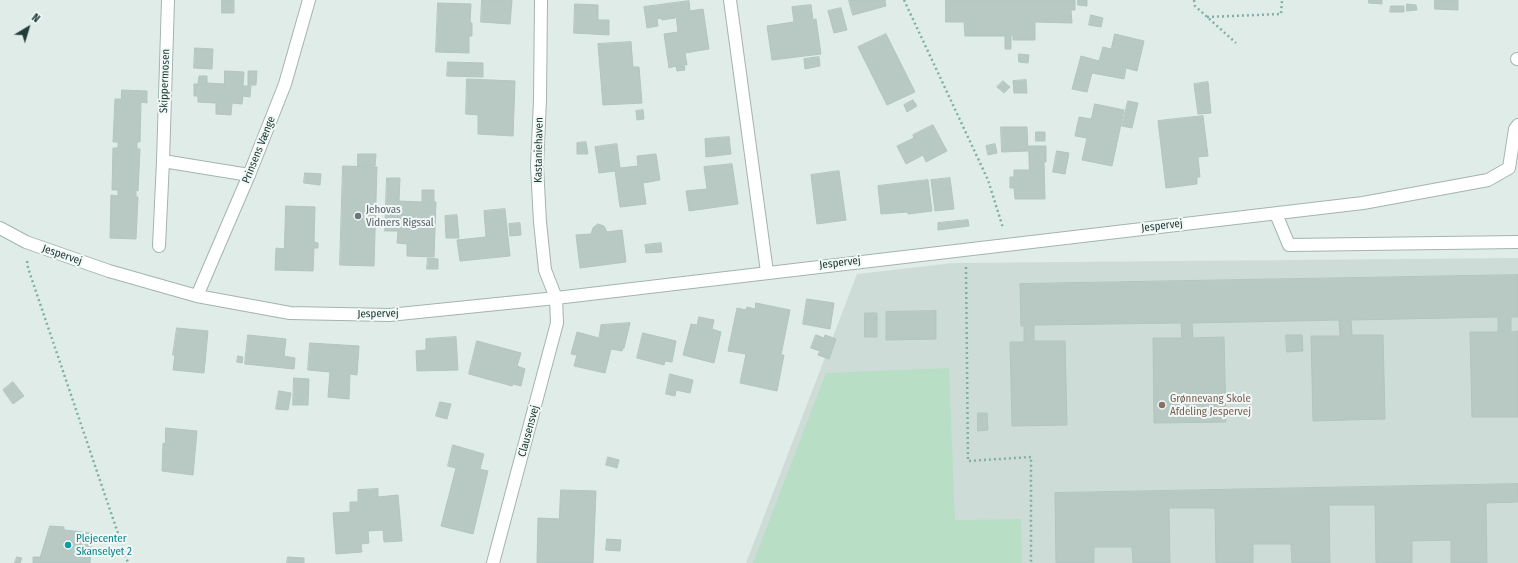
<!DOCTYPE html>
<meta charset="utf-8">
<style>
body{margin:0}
#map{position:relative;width:1518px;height:563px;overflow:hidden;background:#e0ece8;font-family:"Fira Sans Condensed",sans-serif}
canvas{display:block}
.north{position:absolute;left:8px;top:8px;width:40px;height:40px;-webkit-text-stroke:3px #f1f8f5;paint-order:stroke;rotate:38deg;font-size:11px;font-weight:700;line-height:16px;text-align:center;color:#203d38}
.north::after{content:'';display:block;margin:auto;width:14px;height:18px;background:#203d38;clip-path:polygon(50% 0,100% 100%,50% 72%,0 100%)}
</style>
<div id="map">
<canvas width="1518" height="563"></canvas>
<div class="north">N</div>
</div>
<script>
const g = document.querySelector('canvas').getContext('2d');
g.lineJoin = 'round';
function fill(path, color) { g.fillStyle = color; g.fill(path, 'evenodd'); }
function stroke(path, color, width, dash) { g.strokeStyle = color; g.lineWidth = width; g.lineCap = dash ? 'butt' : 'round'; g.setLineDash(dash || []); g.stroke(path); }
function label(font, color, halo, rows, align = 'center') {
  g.font = font + ' "Fira Sans Condensed",sans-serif'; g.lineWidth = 4; g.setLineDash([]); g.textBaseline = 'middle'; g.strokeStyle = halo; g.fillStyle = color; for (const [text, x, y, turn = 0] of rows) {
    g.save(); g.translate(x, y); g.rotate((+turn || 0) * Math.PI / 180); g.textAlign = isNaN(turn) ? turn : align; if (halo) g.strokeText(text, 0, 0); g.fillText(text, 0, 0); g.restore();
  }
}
fill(new Path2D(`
 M1518 258V563H746L857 274 953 263Z`), '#cedcd7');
fill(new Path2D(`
 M949 368 955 520 1021 519 1022 563H753L826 373Z`), '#b8dec6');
const building = new Path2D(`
 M222 0H234V13H222Z
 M482 0H512L510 24 481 22Z
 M849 0H885L886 6 853 15Z
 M946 0H1075V10H1071L1072 23 1035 22V40H1013V35H1011V49H1005V36H965L964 22H946Z
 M1078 0H1087V6L1078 5Z
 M1369 0H1382V4L1369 3Z
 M1435 0H1458V10L1435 9Z
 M689 1 690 11 703 9 709 49 685 53 687 65H684L685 70 677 71 676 66 669 68 664 34 678 32 676 15 675 18 662 20 661 18 657 19 658 26 647 28 644 7Z
 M438 3 471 4 470 23H472V36H469V53L436 52Z
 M575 4 598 5V20H609V35L574 33Z
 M1407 4 1416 5 1417 10 1407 11Z
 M811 5 813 20 816 19 821 54 772 60 767 26 794 22 792 7Z
 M1391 6H1404V12H1390Z
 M841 8 847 30 834 33 828 11Z
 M1091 15 1103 18 1101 27 1089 25Z
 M886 34 915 92 887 105 858 47Z
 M1115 34 1144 41 1137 71 1126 68 1124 79 1092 73 1087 92 1072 89 1081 56 1099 61 1103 47 1111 49Z
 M631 42 633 67H639L642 103 603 105 598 44Z
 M195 48 213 49 212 69 194 68Z
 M1019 54 1029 55 1028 63 1019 62Z
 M819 57 820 66 805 69 804 59Z
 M448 62 483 63V77L447 76Z
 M225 71 244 72 243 86H248V71H257L256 85H251L250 97 243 96 242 104 232 103 231 115 216 114V103L198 102V96H194V84H198L199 76H207V83L224 84Z
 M467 79 515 81 513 136 478 134V115L466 114Z
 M1026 80 1027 93H1014L1013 81Z
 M1003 81 1010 87 1004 93 997 87Z
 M1208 82 1211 113 1198 114 1194 84Z
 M122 90 147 91V103L141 102 140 142H137V149H140L138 191 136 190V197H138L136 239 110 238 111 195 118 196V190H112L113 148H118V142H113L115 99H121Z
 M913 100 917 106 907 112 904 105Z
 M1128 101 1138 103 1132 128 1122 126Z
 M1095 104 1124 110 1112 166 1082 160 1087 138 1075 136 1079 117 1091 119Z
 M643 110 644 119 637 120 636 111Z
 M1203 116 1208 156 1198 157 1200 177H1197V184L1166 188 1158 121Z
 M933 125 947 151 926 162 923 155 906 164 897 146 914 138 913 135Z
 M1001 127H1027L1028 151 1002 152Z
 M1036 132H1045V141H1036Z
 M729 137 731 154 706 157 705 139Z
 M586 142 588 154H577V143Z
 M617 144 620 168 638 166 637 156 656 154 660 180 643 183 646 204 620 207 615 171 599 173 595 147Z
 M995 144 997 153 988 155 986 146Z
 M1029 146H1046V162H1044L1045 199H1015L1014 188H1010V177H1014V170H1029Z
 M1057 151 1069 153 1065 174 1053 172Z
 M358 154H376L375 166H358Z
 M732 164 738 204 689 211 686 191 707 189 704 167Z
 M343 166 377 167 374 266 340 265Z
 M839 171 846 220 817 224 811 175Z
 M305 173 321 174 320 185 304 183Z
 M387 178H400L399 201 422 202V190H434V202H436L434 257 407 256V244L397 243 398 231H385Z
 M950 178 954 209 935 211 931 180Z
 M928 180 932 211 908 214V212L881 214 878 186Z
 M286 206 315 207 314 242 318 243V248H314L313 271 275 270 276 248 284 249Z
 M505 209 510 256 460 261 457 240 486 237 484 211Z
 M457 215 459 238H446L445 216Z
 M968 220 969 226 938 230V223Z
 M520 223 521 235 510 236 509 224Z
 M598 224 604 226 607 232 622 230 626 262 580 268 576 235 591 234 593 228Z
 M661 243 662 252 646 253 645 245Z
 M428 258 438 259V269H427Z
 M1518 275V317H1511V332L1518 331V417H1472L1470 332H1498V317L1351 320 1352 335H1383L1385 419 1313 421 1311 336H1340L1339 320 1192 323 1193 338 1224 337 1226 422 1154 423 1153 338H1182L1181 323 1034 325V341H1065L1067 425 1012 426 1010 342H1024V326H1021L1020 284Z
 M807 299 834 303 830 329 803 324Z
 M756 303 790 310 781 355H784L777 391 740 383 746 354 728 351 737 308 746 310 747 307 755 309Z
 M936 311V339L886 340V312Z
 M865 313H877V337H865Z
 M699 317 714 320 712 329 721 332 714 363 683 355 691 324 697 325Z
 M630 323 624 348H623L622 351 611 349 605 373 574 366 577 355 571 354 577 332 599 338 601 325Z
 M177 328 208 331 204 373 173 370 175 355H173Z
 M643 333 676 341 672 362 665 361 664 365 637 358Z
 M248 335 286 339 284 356 295 358 294 369 245 364Z
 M816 335 824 338 825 335 836 339 829 359 818 355 820 351 811 348Z
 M1286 335H1302L1303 351 1287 352Z
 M456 337 458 370 417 371 416 351 426 350V339Z
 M477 341 521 353 517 366 525 369 521 386 513 384 512 386 469 374Z
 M310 343 359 346 357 375 350 374 349 399 328 397 330 372 308 370Z
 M238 356 243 357 242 363 237 362Z
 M670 374 693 380 690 393 676 390 675 396 666 394Z
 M294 378 309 379 308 405H293Z
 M13 382 24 396 13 404 3 390Z
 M279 391 291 393 288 410 276 409Z
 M440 402 451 404 447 419 436 416Z
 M978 413H987L988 430 978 431Z
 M166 428 197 431 193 475 162 471 163 443 165 444Z
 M453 445 484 454 480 469 488 471 473 534 441 526 456 468 448 466Z
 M608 457 619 460 617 468 606 465Z
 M1518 484V502L1486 503 1487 563H1451V540L1412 541V563H1376L1375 505H1329L1330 563H1292L1291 544H1253V563H1216L1215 508H1169L1170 563H1133L1132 547H1094V563H1056L1055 493Z
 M378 489V497L398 495 402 541 384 542 383 530 368 531 369 543 361 544 362 552 336 554 333 513 350 512V502H358V490Z
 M561 490 596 491 593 563H537L538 518 559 519Z
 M50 526 64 527V530L93 533 90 563H33V557H40Z
 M607 539 621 540 620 551 606 550Z
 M17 557 22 558 20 563H15Z
 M288 557 304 558V563H287Z`);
fill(building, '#b8c9c4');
stroke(building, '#b2c5c0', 1);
const service = new Path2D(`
 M1517 59H1518
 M1276 214 1289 245 1518 242`);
const minor = new Path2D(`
 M168 0 163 161 249 175
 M730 0 767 272
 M159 246 163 161
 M493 563 557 323 556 298 545 270 540 222 537 166 540 100 541 0`);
const tertiary = new Path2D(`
 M0 228 26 242 109 271 197 296 290 313 389 315 556 298 1363 203 1488 180 1509 168 1515 129 1518 125
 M197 296 249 175 285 84 309 0`);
stroke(service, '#a3b4b0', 14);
stroke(minor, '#a3b4b0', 14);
stroke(tertiary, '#a3b4b0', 14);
stroke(new Path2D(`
 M904 0 988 180 1003 228
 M1194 0 1195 6 1236 43
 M1207 17 1281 14 1282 0
 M27 261 28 268 128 563
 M966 267 968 461 1031 457V563`), '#7fb0a6', 2.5, [2, 3]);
stroke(service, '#fff', 12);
stroke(minor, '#fff', 12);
stroke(tertiary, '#fff', 12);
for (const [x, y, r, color] of [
 [358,216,4,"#6b7280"],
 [1162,405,4,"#8d6e63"],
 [68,545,4,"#0f9aa8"]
]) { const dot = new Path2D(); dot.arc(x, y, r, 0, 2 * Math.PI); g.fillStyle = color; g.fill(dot); stroke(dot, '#f1f8f5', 1.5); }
label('11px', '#203d38', '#f1f8f5', [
 ["Skippermosen",165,81,-88],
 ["Prinsens Vænge",259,150,-68],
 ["Kastaniehaven",539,150,-89],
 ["Jespervej",1162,226,-7],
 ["Jespervej",62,255,19],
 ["Jespervej",840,263,-7],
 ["Jespervej",378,314,-1],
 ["Clausensvej",529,431,-75]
]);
label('11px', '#5b616d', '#f1f8f5', [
 ["Jehovas",366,210],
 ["Vidners Rigssal",366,223]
], 'left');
label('11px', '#785e54', '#f1f8f5', [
 ["Grønnevang Skole",1170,399],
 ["Afdeling Jespervej",1170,412]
], 'left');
label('11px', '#0d838f', '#f1f8f5', [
 ["Plejecenter",76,539],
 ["Skanselyet 2",76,552]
], 'left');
</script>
